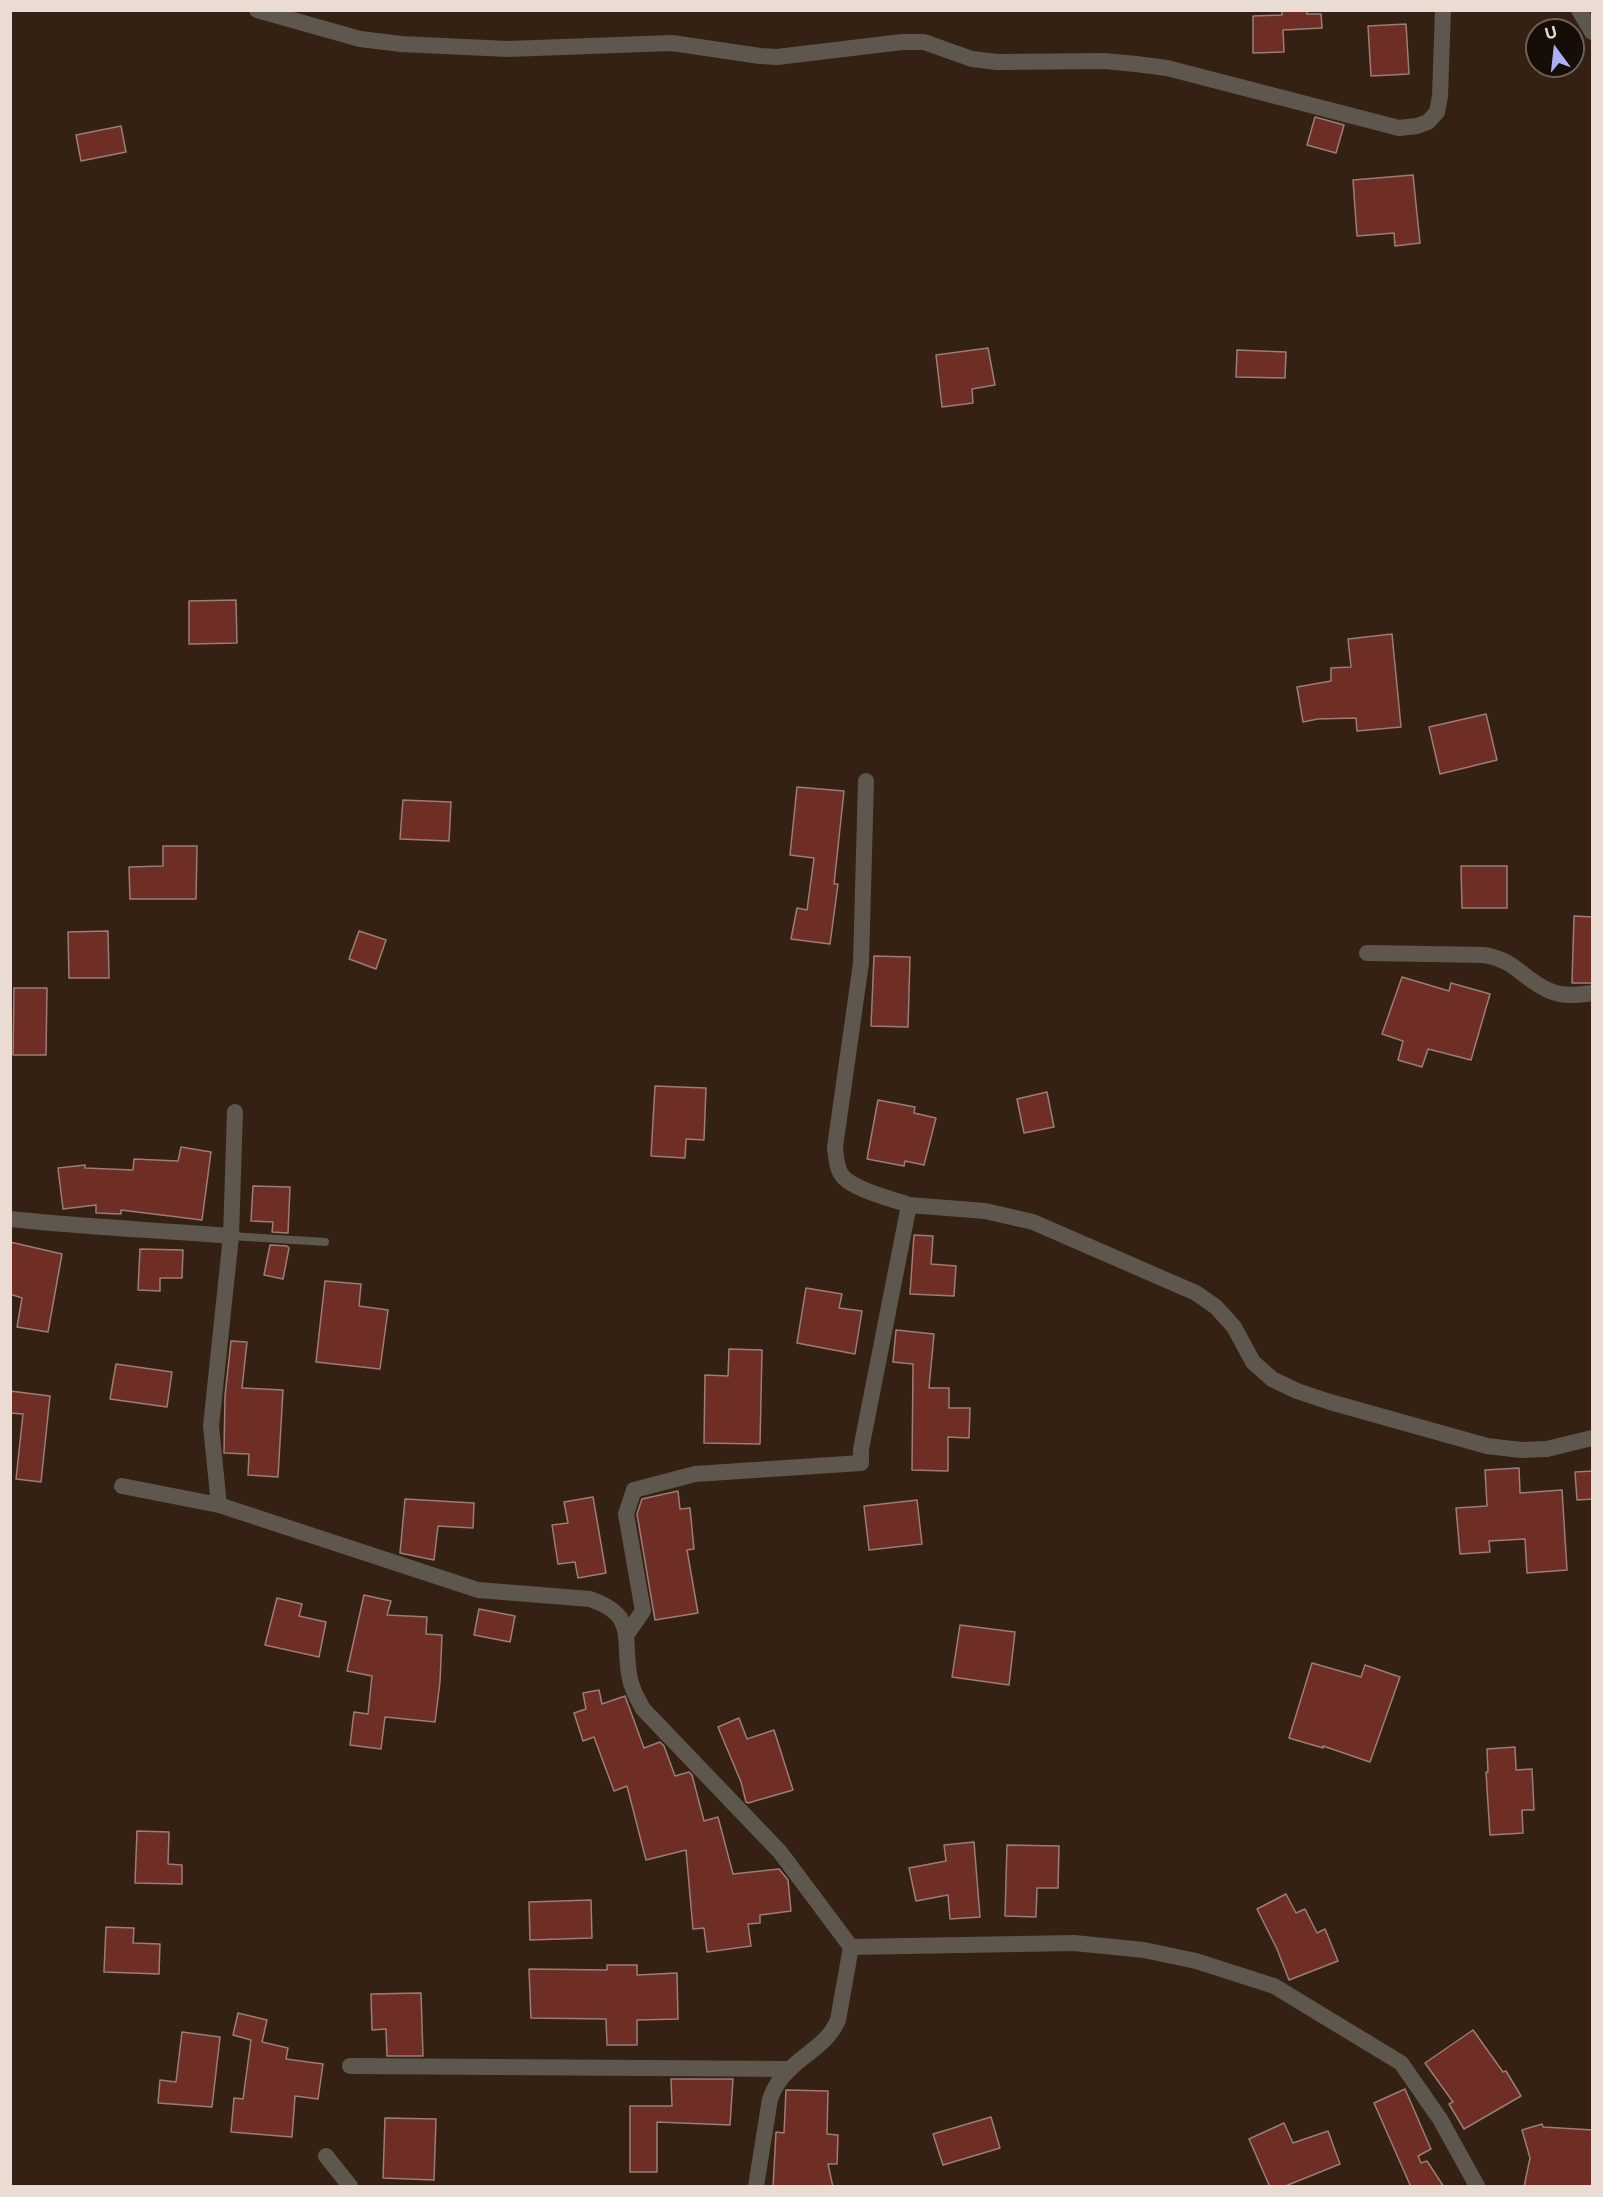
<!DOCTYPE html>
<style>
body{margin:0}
#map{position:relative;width:1603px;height:2197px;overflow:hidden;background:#342113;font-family:Inter,sans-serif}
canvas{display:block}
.frame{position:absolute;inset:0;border:12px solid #eadcd3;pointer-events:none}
.north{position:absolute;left:1525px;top:18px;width:60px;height:60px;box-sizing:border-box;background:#160d07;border:2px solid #6b6059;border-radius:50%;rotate:345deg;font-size:16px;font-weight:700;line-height:24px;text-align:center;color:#eadcd3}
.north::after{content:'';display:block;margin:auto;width:21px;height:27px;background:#adaffb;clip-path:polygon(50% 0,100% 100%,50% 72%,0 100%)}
</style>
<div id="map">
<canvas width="1603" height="2197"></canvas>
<div class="frame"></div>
<div class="north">U</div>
</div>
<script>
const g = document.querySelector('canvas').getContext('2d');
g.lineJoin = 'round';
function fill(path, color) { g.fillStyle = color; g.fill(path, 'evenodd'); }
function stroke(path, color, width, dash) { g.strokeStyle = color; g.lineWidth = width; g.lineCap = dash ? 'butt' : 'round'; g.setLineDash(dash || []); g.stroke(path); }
const building = new Path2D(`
 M1282 10H1307V14H1321L1322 28 1283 30 1284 52 1253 53V16L1282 15Z
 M1406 24 1409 74 1371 76 1368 26Z
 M1315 117 1344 125 1336 153 1307 145Z
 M121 126 126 152 81 161 76 135Z
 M1413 175 1420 243 1395 246 1394 233 1357 236 1353 180Z
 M988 348 995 385 972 389 973 403 942 407 936 355Z
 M1237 350 1286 352 1285 378 1236 377Z
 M236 600 237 643 189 644V601Z
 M1392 634 1401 727 1357 731 1356 718 1318 719 1303 722 1297 687 1331 681V668L1351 667 1348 639Z
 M1486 714 1497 760 1440 774 1429 727Z
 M797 787 844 791 834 884H838L830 944 791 939 797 908 807 910 814 858 790 855Z
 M403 800 451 802 449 841 400 839Z
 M163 846H197L196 899H130L129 867 163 866Z
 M1461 866H1507V908H1462Z
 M1574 916 1593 917V983H1572Z
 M108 931 109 978H69L68 932Z
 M359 931 386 940 376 969 349 959Z
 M874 956 910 957 908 1027 871 1026Z
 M1402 977 1449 991 1451 983 1490 994 1471 1060 1428 1049 1422 1067 1398 1060 1403 1041 1382 1034Z
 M14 988H47L46 1055H13Z
 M655 1086 706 1088 704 1140 686 1139 685 1158 651 1156Z
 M1047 1092 1054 1127 1024 1133 1017 1099Z
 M878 1100 915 1107 914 1113 936 1118 924 1165 905 1161 904 1166 867 1159Z
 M181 1147 211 1152 202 1220 121 1210V1214L96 1213V1205L63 1209 58 1168 85 1165V1168L133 1170 134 1159 178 1161Z
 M253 1186 290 1187 288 1233 272 1232 273 1222 251 1221Z
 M914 1235 933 1236 931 1264 956 1266 954 1296 910 1294Z
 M10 1242 62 1254 48 1332 17 1327 22 1298 10 1294Z
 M270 1245 287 1246 289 1248 283 1279 264 1275Z
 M140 1249 183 1250 182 1278H160V1291L138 1290Z
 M325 1281 361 1284 359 1306 388 1310 380 1369 316 1362Z
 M806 1288 842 1294 839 1308 862 1311 855 1354 797 1343Z
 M896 1330 934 1334 929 1388H949V1408H970L969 1438 948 1437V1471L912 1470 913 1364 893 1362Z
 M231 1341 247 1342 242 1388 283 1390 278 1477 248 1475 249 1454 224 1453 225 1396Z
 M729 1349 762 1350 760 1444 704 1443 705 1375 728 1376Z
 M116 1364 172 1372 167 1407 110 1399Z
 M10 1391 50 1396 41 1482 16 1479 23 1414 10 1413Z
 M1519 1468 1520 1493 1562 1490 1567 1570 1527 1573 1525 1539 1489 1541 1490 1552 1460 1554 1456 1508 1487 1506 1485 1470Z
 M1593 1471V1499L1577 1500 1575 1472Z
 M678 1491 680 1509 690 1508 694 1549 687 1550 698 1613 655 1620 637 1514 642 1499Z
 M593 1497 606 1573 578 1578 575 1562 558 1564 552 1525 568 1523 564 1502Z
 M405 1499 474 1503 473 1528 438 1526 434 1560 400 1553Z
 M917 1500 922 1544 869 1550 864 1506Z
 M364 1595 391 1601 387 1615 427 1617 426 1634 442 1635 440 1682 435 1722 385 1717 381 1749 350 1745 354 1712 368 1714 372 1676 347 1671Z
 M277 1598 302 1604 299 1616 326 1622 319 1657 265 1645Z
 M479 1609 515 1616 510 1642 474 1635Z
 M960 1625 1015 1632 1009 1685 952 1677Z
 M1312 1663 1361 1677 1365 1665 1400 1677 1370 1762 1323 1746V1748L1289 1738Z
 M599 1690 602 1704 625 1696 644 1748 660 1742 664 1746 675 1776 689 1772 692 1775 704 1821 718 1817 733 1874 779 1869 788 1880 791 1911 760 1915V1923L748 1924 751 1946 707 1952 704 1928 693 1929 686 1850 646 1860 627 1786 614 1791 594 1737 583 1741 574 1713 586 1709 583 1693Z
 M739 1718 747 1739 774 1730 793 1790 748 1803 746 1802 741 1782 718 1727Z
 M1515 1747 1516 1770 1532 1769 1534 1810H1522L1523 1833 1490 1835 1486 1772H1488L1487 1749Z
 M137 1831 169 1832 168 1864 182 1865V1884L135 1883Z
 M974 1842 980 1917 950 1919 948 1895 916 1901 909 1868 946 1861 944 1845Z
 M1007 1845 1059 1846 1058 1888H1037L1036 1917 1005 1916Z
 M1286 1894 1296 1913 1305 1909 1317 1933 1325 1929 1338 1961 1289 1980 1277 1949 1257 1909Z
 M591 1900 592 1938 530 1940 529 1902Z
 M106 1927 134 1928 133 1943 160 1944 159 1974 104 1972Z
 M607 1965H637V1975L677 1973 678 2019 637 2020V2045H607L606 2019 531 2018 529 1969 607 1970Z
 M421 1993 423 2056H387L386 2029 372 2030 371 1994Z
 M238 2013 267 2020 262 2042 288 2048 286 2059 323 2064 318 2099 295 2096 292 2137 231 2132 234 2098 243 2099 251 2040 233 2035Z
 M1473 2030 1503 2072 1506 2071 1521 2096 1464 2129 1449 2104 1453 2102 1425 2063Z
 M182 2032 220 2037 212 2107 158 2103 160 2080 176 2082Z
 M671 2079H733L730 2125 657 2122V2172H630V2106H672Z
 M1405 2089 1431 2149 1418 2156 1421 2163 1427 2161 1444 2187H1411L1374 2103Z
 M786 2090 828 2091 827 2134 838 2135 837 2164H828L833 2187H773L776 2132 784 2133Z
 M991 2117 1000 2148 943 2165 933 2134Z
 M385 2118 436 2119 434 2180 383 2178Z
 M1284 2123 1293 2143 1328 2131 1340 2164 1283 2187H1270L1249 2139Z
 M1542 2124 1543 2127 1593 2130V2187H1524L1530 2158 1522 2130Z`);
fill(building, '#6e2d25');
stroke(building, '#9b7d78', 1.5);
stroke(new Path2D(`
 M231 1236 325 1242`), '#5d574d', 8);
stroke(new Path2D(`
 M257 10 360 39 401 44 508 49 672 43 760 56 777 57 902 42H924L972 59 997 62 1104 61 1136 64 1167 68 1399 128 1417 126 1428 122 1437 112 1440 96 1443 10
 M1579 10 1592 32
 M866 781 861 963 835 1147C836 1156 836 1166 841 1174 850 1189 892 1199 909 1205
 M1367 953 1484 955C1516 960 1523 980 1550 991 1563 997 1579 995 1592 993
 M235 1112 231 1236 211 1426 219 1505 478 1590 590 1599C636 1615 623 1635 629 1674 631 1688 637 1698 643 1709L780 1852 851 1947 838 2020C828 2044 805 2053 788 2071 779 2079 774 2088 770 2099L756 2186
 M10 1219C84 1227 157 1230 231 1236
 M122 1486 219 1505
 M627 1634 643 1611 626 1514 634 1490 695 1474 861 1463V1449L909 1205 985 1211 1033 1222 1196 1293 1216 1307 1234 1327 1253 1362 1272 1379 1297 1391 1330 1402 1487 1446 1521 1450 1547 1449 1592 1438
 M851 1947 1074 1943 1144 1950 1196 1961 1274 1986 1401 2063 1440 2119 1477 2186
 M350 2066 789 2069
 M326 2156 350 2186`), '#5d574d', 16);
</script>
